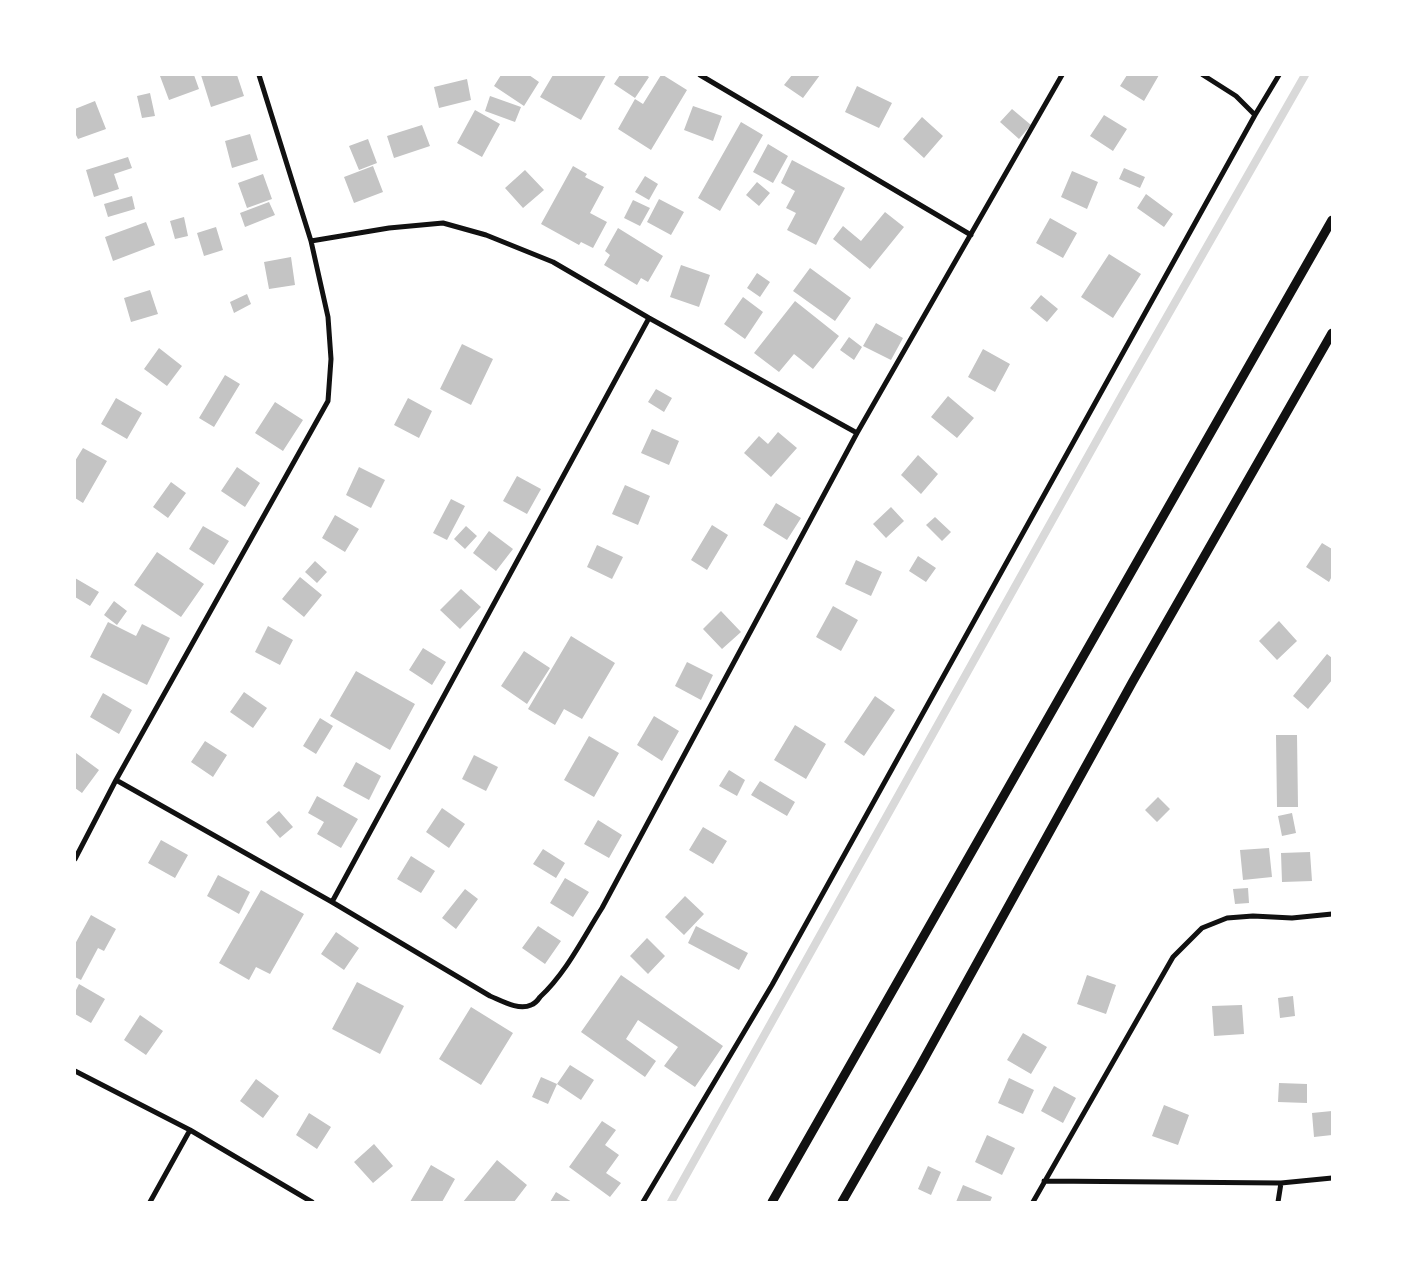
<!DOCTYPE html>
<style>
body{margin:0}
#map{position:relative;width:1407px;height:1277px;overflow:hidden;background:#fff;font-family:"Golos Text",sans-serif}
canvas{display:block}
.frame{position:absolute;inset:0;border:76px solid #fff;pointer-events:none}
</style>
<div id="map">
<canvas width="1407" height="1277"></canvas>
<div class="frame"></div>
</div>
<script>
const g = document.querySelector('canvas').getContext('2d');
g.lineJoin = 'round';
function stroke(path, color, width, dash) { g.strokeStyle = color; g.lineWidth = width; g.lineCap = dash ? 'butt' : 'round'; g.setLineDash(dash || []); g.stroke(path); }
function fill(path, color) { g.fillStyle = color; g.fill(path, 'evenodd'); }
stroke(new Path2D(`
 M671 1202 1125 390 1305 75`), '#d9d9d9', 8);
fill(new Path2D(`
 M162 75H194L199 89 169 100 160 76Z
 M201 75H237L244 96 211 107Z
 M501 75H529L539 82 524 106 494 86Z
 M553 75H606L581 120 540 97Z
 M620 75H646L649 77 635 98 614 84Z
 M661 75H663L687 90 651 150 618 129 635 99 643 104Z
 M792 75H820L803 98 784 85Z
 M1127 75H1159L1144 101 1120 86Z
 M467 79 471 100 439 108 434 87Z
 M857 86 892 103 879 128 845 112Z
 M150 93 155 116 142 118 137 96Z
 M490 96 521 107 515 122 485 111Z
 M95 101 106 129 78 139 75 133V109Z
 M693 106 722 116 713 141 684 130Z
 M1012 109 1031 125 1019 139 1000 122Z
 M475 110 500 124 482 157 457 143Z
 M1104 115 1127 129 1113 151 1090 136Z
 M922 117 943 136 924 158 903 139Z
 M741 122 763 135 720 211 698 198Z
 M422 125 430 146 394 158 387 136Z
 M250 134 258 160 232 168 225 141Z
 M368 139 377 163 359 170 349 146Z
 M768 144 788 156 773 183 753 172Z
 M128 157 132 168 114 174 119 189 94 197 86 170Z
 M792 160 845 188 816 245 787 230 796 213 786 208 795 191 781 183Z
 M373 166 383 192 354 203 344 177Z
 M573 166 587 174 585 177 604 187 590 213 607 222 593 248 581 242 579 245 541 224Z
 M1124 168 1145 177 1140 188 1119 179Z
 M525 170 544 190 523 208 505 188Z
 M1072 171 1098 182 1087 209 1061 197Z
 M263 174 272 199 247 208 238 183Z
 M645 176 658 184 649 200 635 192Z
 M757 182 770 193 759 206 746 195Z
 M1146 194 1173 214 1164 227 1137 208Z
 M132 196 135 209 108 217 104 204Z
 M659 199 684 212 671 235 647 222Z
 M633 200 650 208 640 226 624 218Z
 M269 202 275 215 245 227 240 213Z
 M885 212 904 227 870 269 833 239 843 226 861 241Z
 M184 217 188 236 175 239 170 221Z
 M1050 218 1077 233 1063 258 1036 243Z
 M146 222 155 245 113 261 105 237Z
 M216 227 223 250 204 256 197 233Z
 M618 228 663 256 648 282 641 278 637 285 604 265 610 255 605 251Z
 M1109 254 1141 274 1113 318 1081 297Z
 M291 257 295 285 269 289 264 262Z
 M681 265 710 275 699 307 670 297Z
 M810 268 851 298 835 321 793 291Z
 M757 273 770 282 760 297 747 288Z
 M150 290 158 314 131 322 124 298Z
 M247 294 251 304 234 313 230 302Z
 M1041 295 1058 309 1047 322 1030 308Z
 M743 297 763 312 745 339 724 324Z
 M795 301 839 336 813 369 794 354 779 372 754 353Z
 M876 323 903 338 891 360 863 346Z
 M849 337 862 347 854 360 840 350Z
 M462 344 493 359 471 405 440 389Z
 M159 348 182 366 167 386 144 369Z
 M983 349 1010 364 995 392 968 377Z
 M225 375 240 384 214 427 199 418Z
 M656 389 672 398 664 412 648 402Z
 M948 396 974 418 957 438 931 417Z
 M116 398 142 413 127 439 101 424Z
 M408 398 432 411 419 438 394 425Z
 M275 402 303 420 283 451 255 433Z
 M652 429 679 441 669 465 641 453Z
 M778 432 797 448 771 477 744 453 759 436 768 444Z
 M83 448 107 461 83 503 75 498V461Z
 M918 455 938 474 921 494 901 475Z
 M237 467 260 483 245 507 221 491Z
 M359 467 385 480 371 508 346 495Z
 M517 476 541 489 527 514 503 501Z
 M171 482 186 493 168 518 153 507Z
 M625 485 650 496 638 525 612 514Z
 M451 499 465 506 447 540 433 533Z
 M776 503 801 518 787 540 763 525Z
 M891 507 904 521 886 538 873 524Z
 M335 515 359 529 345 552 322 538Z
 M935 517 951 532 942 541 926 525Z
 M712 525 728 535 707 570 691 560Z
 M203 526 229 541 214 565 189 549Z
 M466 526 477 536 465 549 454 539Z
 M489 531 513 549 496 571 473 553Z
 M1322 543 1332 549V576L1329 582 1306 567Z
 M597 545 623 557 612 579 587 567Z
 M157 552 204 584 181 617 134 585Z
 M918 556 936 568 926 582 909 571Z
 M856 560 882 572 871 596 845 584Z
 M315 561 327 572 317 583 305 572Z
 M300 577 322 595 304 617 282 599Z
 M75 578 99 592 90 606 75 597Z
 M461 589 481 607 460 629 440 610Z
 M114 601 127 611 117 625 104 615Z
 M833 606 858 620 841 651 816 637Z
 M721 611 741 632 722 649 703 629Z
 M1279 621 1297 641 1277 660 1259 641Z
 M108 622 136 636 142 624 170 638 147 685 90 657Z
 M268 626 293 640 280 665 255 652Z
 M571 636 615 663 582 719 564 709 555 725 528 709Z
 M423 648 446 662 432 685 409 670Z
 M524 651 550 668 527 704 501 686Z
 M1327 654 1332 658V680L1308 709 1293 696Z
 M687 662 713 675 701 700 675 686Z
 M356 671 415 704 390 750 330 716Z
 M244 692 267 708 253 728 230 712Z
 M103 693 132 710 119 734 90 717Z
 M875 696 895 710 864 756 844 742Z
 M654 716 679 731 662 761 637 745Z
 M320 718 333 726 316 754 303 746Z
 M795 725 826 744 806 779 774 760Z
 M1276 735H1297L1298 807H1277Z
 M589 736 619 753 594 797 564 780Z
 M205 741 227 755 213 777 191 762Z
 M76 753 99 770 82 793 75 788V755Z
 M474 755 498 767 486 791 462 779Z
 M356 762 381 776 369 800 343 786Z
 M729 770 745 780 737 796 719 786Z
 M760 781 795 802 787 816 751 795Z
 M317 796 358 819 341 848 317 834 324 822 308 813Z
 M1158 797 1170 809 1157 822 1145 810Z
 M442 808 465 824 449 848 426 832Z
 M279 811 293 827 280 838 266 822Z
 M1292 813 1296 833 1282 836 1278 816Z
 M598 820 622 835 609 858 584 844Z
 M703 827 727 841 713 864 689 850Z
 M161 840 188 855 175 878 148 863Z
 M1269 848 1272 877 1243 880 1240 850Z
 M543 849 565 863 556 878 533 864Z
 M1310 852 1312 881 1282 882 1281 853Z
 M411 856 435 871 421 893 397 879Z
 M218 875 250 892 239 914 207 896Z
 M565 878 589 892 573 917 550 903Z
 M1248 888 1249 903 1235 904 1233 889Z
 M465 889 478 899 456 929 442 918Z
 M261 890 304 914 270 974 256 967 249 980 219 963Z
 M685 896 704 914 684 935 665 917Z
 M91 915 116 929 104 951 98 948 81 980 75 977V944Z
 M538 926 561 941 545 964 522 948Z
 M696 926 748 953 739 970 688 943Z
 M336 932 359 948 344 970 321 954Z
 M647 938 665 956 648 974 630 956Z
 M621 975 723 1046 695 1087 664 1066 678 1047 638 1020 626 1039 656 1061 645 1077 581 1032Z
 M1087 975 1116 985 1106 1014 1077 1004Z
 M357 982 404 1006 380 1054 332 1029Z
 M79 984 105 999 91 1023 75 1014V992Z
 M1293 996 1295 1016 1280 1018 1278 998Z
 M1242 1005 1244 1034 1214 1036 1212 1006Z
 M471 1007 513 1033 481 1085 439 1059Z
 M140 1015 163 1031 146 1055 124 1040Z
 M1023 1033 1047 1047 1031 1074 1007 1060Z
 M570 1065 594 1080 581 1100 557 1084Z
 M541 1077 557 1084 548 1104 532 1097Z
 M1009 1078 1034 1090 1023 1114 998 1103Z
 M256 1079 279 1096 263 1118 240 1101Z
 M1279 1083 1307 1084V1103L1278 1102Z
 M1054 1086 1076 1098 1063 1123 1041 1111Z
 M1164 1105 1189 1115 1178 1145 1152 1136Z
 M1332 1111V1135L1314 1137 1312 1113Z
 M309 1113 331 1127 317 1149 296 1135Z
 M602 1121 616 1130 605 1145 619 1155 606 1173 621 1183 610 1197 569 1167Z
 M987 1135 1015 1148 1002 1175 975 1162Z
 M374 1144 393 1166 373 1183 354 1162Z
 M497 1160 527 1185 514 1202H463Z
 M431 1165 455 1179 442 1202H410Z
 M928 1166 941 1172 931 1195 918 1189Z
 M963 1185 992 1197 990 1202H956Z
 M556 1192 572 1202H550Z`), '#c4c4c4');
stroke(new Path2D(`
 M700 75 971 235
 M1203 75 1236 96 1255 115 1279 75
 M311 241 389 228 443 223 486 235 553 262 649 318 857 433
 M116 780 332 902 490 996C502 1001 519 1011 531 1005 534 1004 538 1000 540 997 566 973 583 938 602 908L857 433 1062 75
 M75 859 116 780 328 401 331 359 328 317 311 241 259 75
 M332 902 649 318
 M75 1071 190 1130 312 1202
 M1044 1181 1281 1183 1332 1178
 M150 1202 190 1130
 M643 1202 772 985 1255 115
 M1033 1202 1173 957 1202 928 1227 918 1253 916 1292 918 1332 914
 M1278 1202 1281 1183`), '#111', 5);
stroke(new Path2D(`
 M772 1202 1332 220
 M842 1202 919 1068 1133 681 1332 333`), '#111', 9);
</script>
